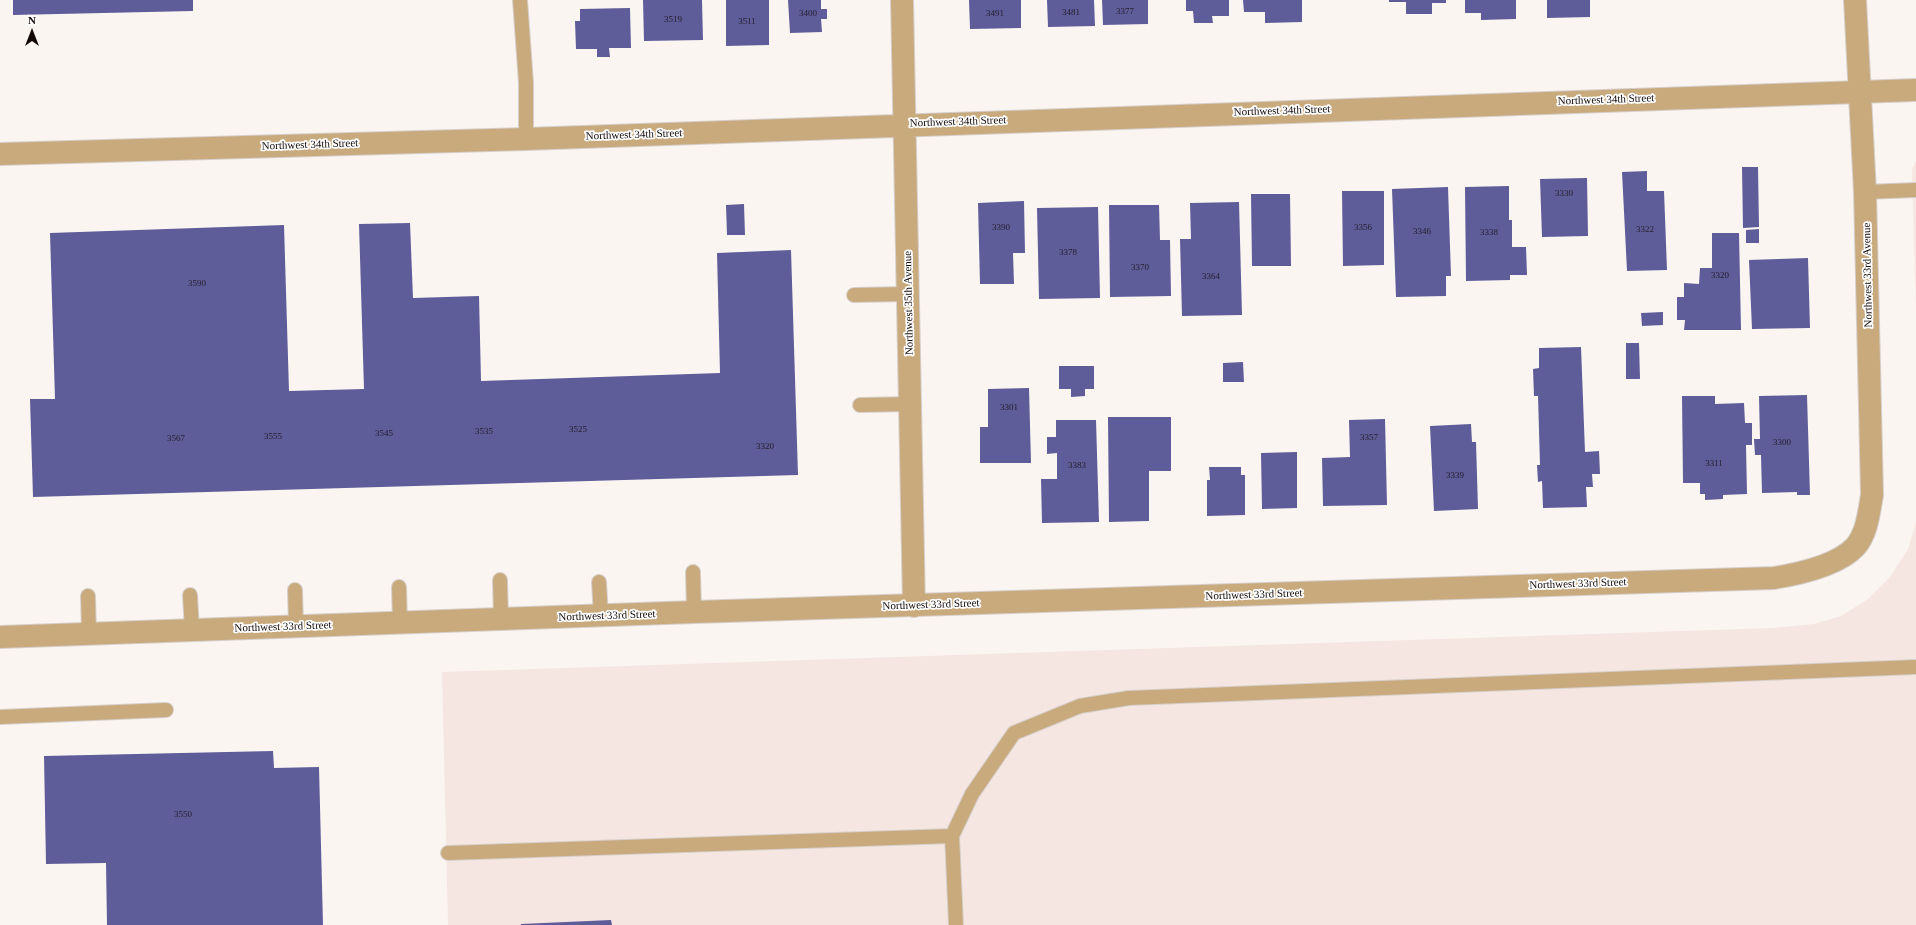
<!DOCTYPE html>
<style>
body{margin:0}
#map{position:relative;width:1916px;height:925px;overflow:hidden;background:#fbf5f2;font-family:Georgia,serif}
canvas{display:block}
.north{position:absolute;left:12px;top:12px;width:40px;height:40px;-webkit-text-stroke:3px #fff;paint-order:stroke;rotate:0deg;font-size:11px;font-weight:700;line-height:16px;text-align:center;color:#120906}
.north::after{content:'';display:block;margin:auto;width:14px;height:18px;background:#120906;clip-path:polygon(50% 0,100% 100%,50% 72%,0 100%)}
</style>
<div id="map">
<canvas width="1916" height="925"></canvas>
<div class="north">N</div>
</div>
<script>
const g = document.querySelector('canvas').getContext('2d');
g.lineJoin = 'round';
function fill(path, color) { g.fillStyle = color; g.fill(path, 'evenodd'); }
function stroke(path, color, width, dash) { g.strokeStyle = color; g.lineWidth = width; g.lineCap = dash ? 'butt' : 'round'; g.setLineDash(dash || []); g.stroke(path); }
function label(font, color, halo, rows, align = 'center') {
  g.font = font + ' Georgia,serif'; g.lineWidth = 3.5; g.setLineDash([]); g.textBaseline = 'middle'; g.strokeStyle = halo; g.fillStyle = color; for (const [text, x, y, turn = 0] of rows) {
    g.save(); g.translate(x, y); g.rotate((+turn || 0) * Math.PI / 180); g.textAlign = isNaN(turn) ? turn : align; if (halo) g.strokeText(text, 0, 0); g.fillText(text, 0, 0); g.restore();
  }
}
fill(new Path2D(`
 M1916 161V312L1912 170Z
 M1916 522V925H448L442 672 1772 628 1814 624 1841 616 1868 599 1890 577 1908 549Z`), '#f6e6e1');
fill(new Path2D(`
 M13 0H193V11L13 15Z
 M643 0H702L703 40 644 41Z
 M726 0H769V45L726 46Z
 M788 0H821V9H827V19H821L822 32 790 33Z
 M969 0H1021V28L970 29Z
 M1047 0H1094L1095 26 1048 27Z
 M1102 0H1148V24L1103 25Z
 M1186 0H1229V16H1212L1213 23H1194L1193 11H1186Z
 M1243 0H1302V22L1265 23V12H1244Z
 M1389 0H1446V3H1432V14H1406V2H1389Z
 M1465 0H1516V19L1481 20V13H1465Z
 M1547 0H1590V17L1547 18Z
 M630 8 631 48H609L610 57H597V49H576L575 21H580V9Z
 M1742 167H1758L1759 227 1743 228Z
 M1647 171V191H1664L1667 270 1627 271 1622 172Z
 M1587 178 1588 236 1542 237 1540 179Z
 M1509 186V220H1512V247H1526L1527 275H1510V280L1466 281 1465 187Z
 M1448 187 1451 276H1446V296L1396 297 1392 189Z
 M1342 191H1384V265L1343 266Z
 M1251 194H1290L1291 266H1252Z
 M1024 201 1025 253H1013L1014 284H980L978 203Z
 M1239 202 1242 315 1182 316 1180 239H1191L1190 203Z
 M744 204 745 235H727L726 205Z
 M1109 205H1159L1160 240H1170L1171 296 1110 297Z
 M1098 207 1100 298 1039 299 1037 208Z
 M410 223 413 298 479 296 481 381 720 373 717 253 791 250 798 475 33 497 30 399H55L50 233 284 225 289 391 364 389 359 224Z
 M1759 229V243H1746V230Z
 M1712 233H1739L1741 330H1684L1685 320H1677V297H1684V283L1699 284 1700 268H1712Z
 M1808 258 1810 328 1752 329 1749 260Z
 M1663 312V325L1642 326 1641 313Z
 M1626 343H1639L1640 379H1626Z
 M1581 347 1585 452 1599 451 1600 474H1592L1593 487H1586L1587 507 1543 508 1542 481 1538 482 1537 465H1540L1538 396H1534L1533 369 1539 368V348Z
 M1243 362 1244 382H1223V363Z
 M1059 366H1094V389H1085V396L1071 397V389H1059Z
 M1029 388 1031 463H980V427H988V389Z
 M1807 395 1810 495H1797V492L1762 493 1761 455H1755L1754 439H1760L1759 396Z
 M1682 396H1715V404L1744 403 1745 423H1752V445H1746L1747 494 1723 495V499L1705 500V494H1700V483H1683Z
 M1108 417H1171V471H1149V521L1109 522Z
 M1385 419 1387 505 1323 506 1322 458 1350 457 1349 420Z
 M1056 420H1096L1099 522 1042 523 1041 479H1057V453L1047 454V437H1056Z
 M1471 424 1472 442H1476L1478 509 1434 511 1430 426Z
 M1297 452V508L1262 509 1261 453Z
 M1209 467H1241V475H1245V515L1207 516V480H1210Z
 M273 751 274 768 319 767 323 925H107L106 863 46 864 44 756Z
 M611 920 612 925H521V924Z`), '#5e5c99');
const service = new Path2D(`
 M520 0 526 83V139
 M1865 192 1916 190
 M854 295 908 294
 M860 405 911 404
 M693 572 694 612
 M500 580 501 619
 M599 582 601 616
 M399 587 400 623
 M295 590 296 626
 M190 595 192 630
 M88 596 89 634
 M0 717 166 710
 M448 853 952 836
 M956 925 952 836 972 794 1014 733 1080 706 1129 698 1916 667`);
const minor = new Path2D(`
 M902 0 914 606
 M0 154 526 139 1916 90
 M0 637 694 612 1774 578C1798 574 1837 566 1855 547 1867 534 1869 512 1872 495L1865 192 1855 0`);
stroke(service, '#d6cfcc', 16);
stroke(minor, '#d6cfcc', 24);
stroke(service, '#c8aa7c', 14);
stroke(minor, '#c8aa7c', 22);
label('9px', '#251e2b', null, [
 ["3377",1125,12],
 ["3481",1071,13],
 ["3400",808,14],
 ["3491",995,14],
 ["3519",673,20],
 ["3511",747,22],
 ["3330",1564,194],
 ["3390",1001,228],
 ["3356",1363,228],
 ["3322",1645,230],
 ["3346",1422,232],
 ["3338",1489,233],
 ["3378",1068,253],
 ["3370",1140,268],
 ["3320",1720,276],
 ["3364",1211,277],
 ["3590",197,284],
 ["3301",1009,408],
 ["3525",578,430],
 ["3535",484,432],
 ["3545",384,434],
 ["3555",273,437],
 ["3357",1369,438],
 ["3567",176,439],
 ["3300",1782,443],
 ["3320",765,447],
 ["3311",1714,464],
 ["3383",1077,466],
 ["3339",1455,476],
 ["3550",183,815]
]);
label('11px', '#120906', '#fff', [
 ["Northwest 34th Street",1606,100,-2],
 ["Northwest 34th Street",1282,111,-2],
 ["Northwest 34th Street",958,122,-2],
 ["Northwest 34th Street",634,135,-2],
 ["Northwest 34th Street",310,145,-2],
 ["Northwest 33rd Avenue",1868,275,-91],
 ["Northwest 35th Avenue",909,303,-91],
 ["Northwest 33rd Street",1578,584,-2],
 ["Northwest 33rd Street",1254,595,-2],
 ["Northwest 33rd Street",931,605,-2],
 ["Northwest 33rd Street",607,616,-2],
 ["Northwest 33rd Street",283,627,-2]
]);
</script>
